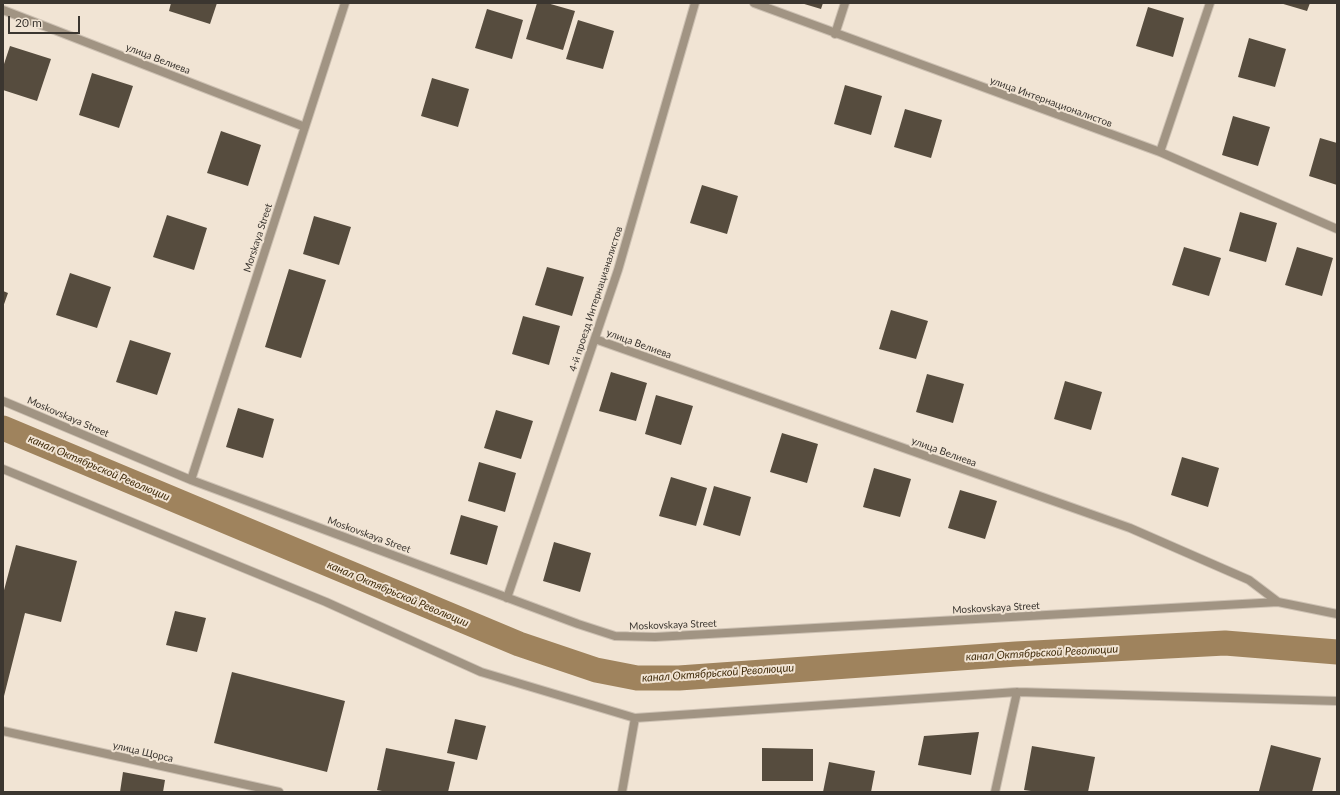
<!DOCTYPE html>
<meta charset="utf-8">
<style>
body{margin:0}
#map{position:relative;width:1340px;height:795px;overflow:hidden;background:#f1e4d4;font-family:Lato,sans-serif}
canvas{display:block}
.frame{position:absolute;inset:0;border:4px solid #3b3630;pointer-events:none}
.scale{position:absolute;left:8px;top:16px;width:72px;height:18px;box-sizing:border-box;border:2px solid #3b3630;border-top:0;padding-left:5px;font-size:12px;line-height:14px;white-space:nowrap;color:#3b3630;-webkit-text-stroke:3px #f1e4d4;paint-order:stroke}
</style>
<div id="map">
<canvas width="1340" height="795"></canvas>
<div class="frame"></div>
<div class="scale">20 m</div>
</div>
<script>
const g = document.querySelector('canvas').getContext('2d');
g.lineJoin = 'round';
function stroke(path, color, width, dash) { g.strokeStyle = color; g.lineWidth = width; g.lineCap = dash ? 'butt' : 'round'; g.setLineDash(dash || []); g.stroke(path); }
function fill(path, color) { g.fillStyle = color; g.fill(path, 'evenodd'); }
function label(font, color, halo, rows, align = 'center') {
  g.font = font + ' Lato,sans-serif'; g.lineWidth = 4; g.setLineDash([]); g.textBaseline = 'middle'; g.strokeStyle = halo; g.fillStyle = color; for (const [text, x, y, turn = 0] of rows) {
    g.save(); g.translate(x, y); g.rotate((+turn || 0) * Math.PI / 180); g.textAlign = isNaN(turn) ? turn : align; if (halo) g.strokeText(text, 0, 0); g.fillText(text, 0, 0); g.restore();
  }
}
stroke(new Path2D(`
 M3 428 519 644 596 670 637 678H679L1016 654 1225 643 1337 652`), '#9f835d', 25);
fill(new Path2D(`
 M171 3H217L210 24 169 11Z
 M537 3H547L575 11 563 50 526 39Z
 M801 3H823L821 9Z
 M1280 3H1310L1307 11Z
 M1148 7 1184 18 1173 57 1136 46Z
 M487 9 523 20 512 59 475 48Z
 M578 20 614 31 603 69 566 59Z
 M1249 38 1286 49 1275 87 1238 77Z
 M10 46 51 59 37 101 3 90V67Z
 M92 73 133 86 119 128 79 115Z
 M432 78 469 89 458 127 421 116Z
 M845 85 882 96 871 135 834 124Z
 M905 109 942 120 931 158 894 147Z
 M1233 116 1270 127 1258 166 1222 155Z
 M221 131 261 145 248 186 207 173Z
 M1320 138 1337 143V185L1309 176Z
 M702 185 738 196 727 234 690 223Z
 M1240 212 1277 223 1266 262 1229 251Z
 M167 215 207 228 194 270 153 257Z
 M314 216 351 227 339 265 303 254Z
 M1184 247 1221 258 1209 296 1172 285Z
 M1297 247 1333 258 1322 296 1285 285Z
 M547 267 584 277 572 316 535 305Z
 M289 269 326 280 301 358 265 347Z
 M70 273 111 287 97 328 56 315Z
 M3 291 8 293 3 307Z
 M891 310 928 321 916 359 879 349Z
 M523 316 560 326 549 365 512 354Z
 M130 340 171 353 157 395 116 382Z
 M611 372 647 383 636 421 599 411Z
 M927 374 964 384 953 423 916 412Z
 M1065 381 1102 392 1091 430 1054 419Z
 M656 395 693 406 681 445 645 434Z
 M238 408 274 419 263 458 226 447Z
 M496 410 533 421 521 459 484 448Z
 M782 433 818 444 807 483 770 472Z
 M1182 457 1219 468 1208 507 1171 495Z
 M479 462 516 473 505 512 468 501Z
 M874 468 911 479 900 517 863 507Z
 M671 477 707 488 696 526 659 516Z
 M714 486 751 497 740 536 703 525Z
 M960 490 997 501 985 539 948 528Z
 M461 515 498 526 487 565 450 554Z
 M554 542 591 553 580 592 543 581Z
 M16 545 77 561 61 622 25 613 4 696 3 594Z
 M175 611 206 618 197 652 166 645Z
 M232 672 345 701 327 772 214 743Z
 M455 719 486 726 477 760 447 753Z
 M979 732 971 775 918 765 924 736Z
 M1271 745 1321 758 1312 792 1259 791Z
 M1032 746 1095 757 1088 792H1038L1024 790Z
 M386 748 455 762 448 792H387L377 790Z
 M762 748 813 749V781H762Z
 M829 762 875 771 871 792H823Z
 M123 772 165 780 163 792H120Z`), '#564c3e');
const street = new Path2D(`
 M754 3 1160 152 1337 229
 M3 10 305 127
 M835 34 845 3
 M1160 152 1210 3
 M595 339 1130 528 1249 580 1278 602
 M3 401 191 480 578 624 615 636 655 637 1278 602 1337 614
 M3 469 326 602 481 672 635 718 1017 692 1337 701
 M191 480 345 3
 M507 598 618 270 695 3
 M3 731 279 792
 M622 792 635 718
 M995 792 1017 692`);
stroke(street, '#cdc1b3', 10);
stroke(street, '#a19483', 8);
label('10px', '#3b3630', '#f1e4d4', [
 ["улица Велиева",158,59,21],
 ["улица Интернационалистов",1051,102,20],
 ["Morskaya Street",258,238,-72],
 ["4-й проезд Интернацианалистов",596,299,-72],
 ["улица Велиева",639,344,20],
 ["Moskovskaya Street",68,417,23],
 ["улица Велиева",944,452,20],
 ["Moskovskaya Street",369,535,20],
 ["Moskovskaya Street",996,608,-3],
 ["Moskovskaya Street",673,625,-2],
 ["улица Щорса",143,752,13]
]);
label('italic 11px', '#422d0c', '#f1e4d4', [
 ["канал Октябрьской Революции",99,468,23],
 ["канал Октябрьской Революции",398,594,23],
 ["канал Октябрьской Революции",1042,653,-3],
 ["канал Октябрьской Революции",718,673,-4]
]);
</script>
